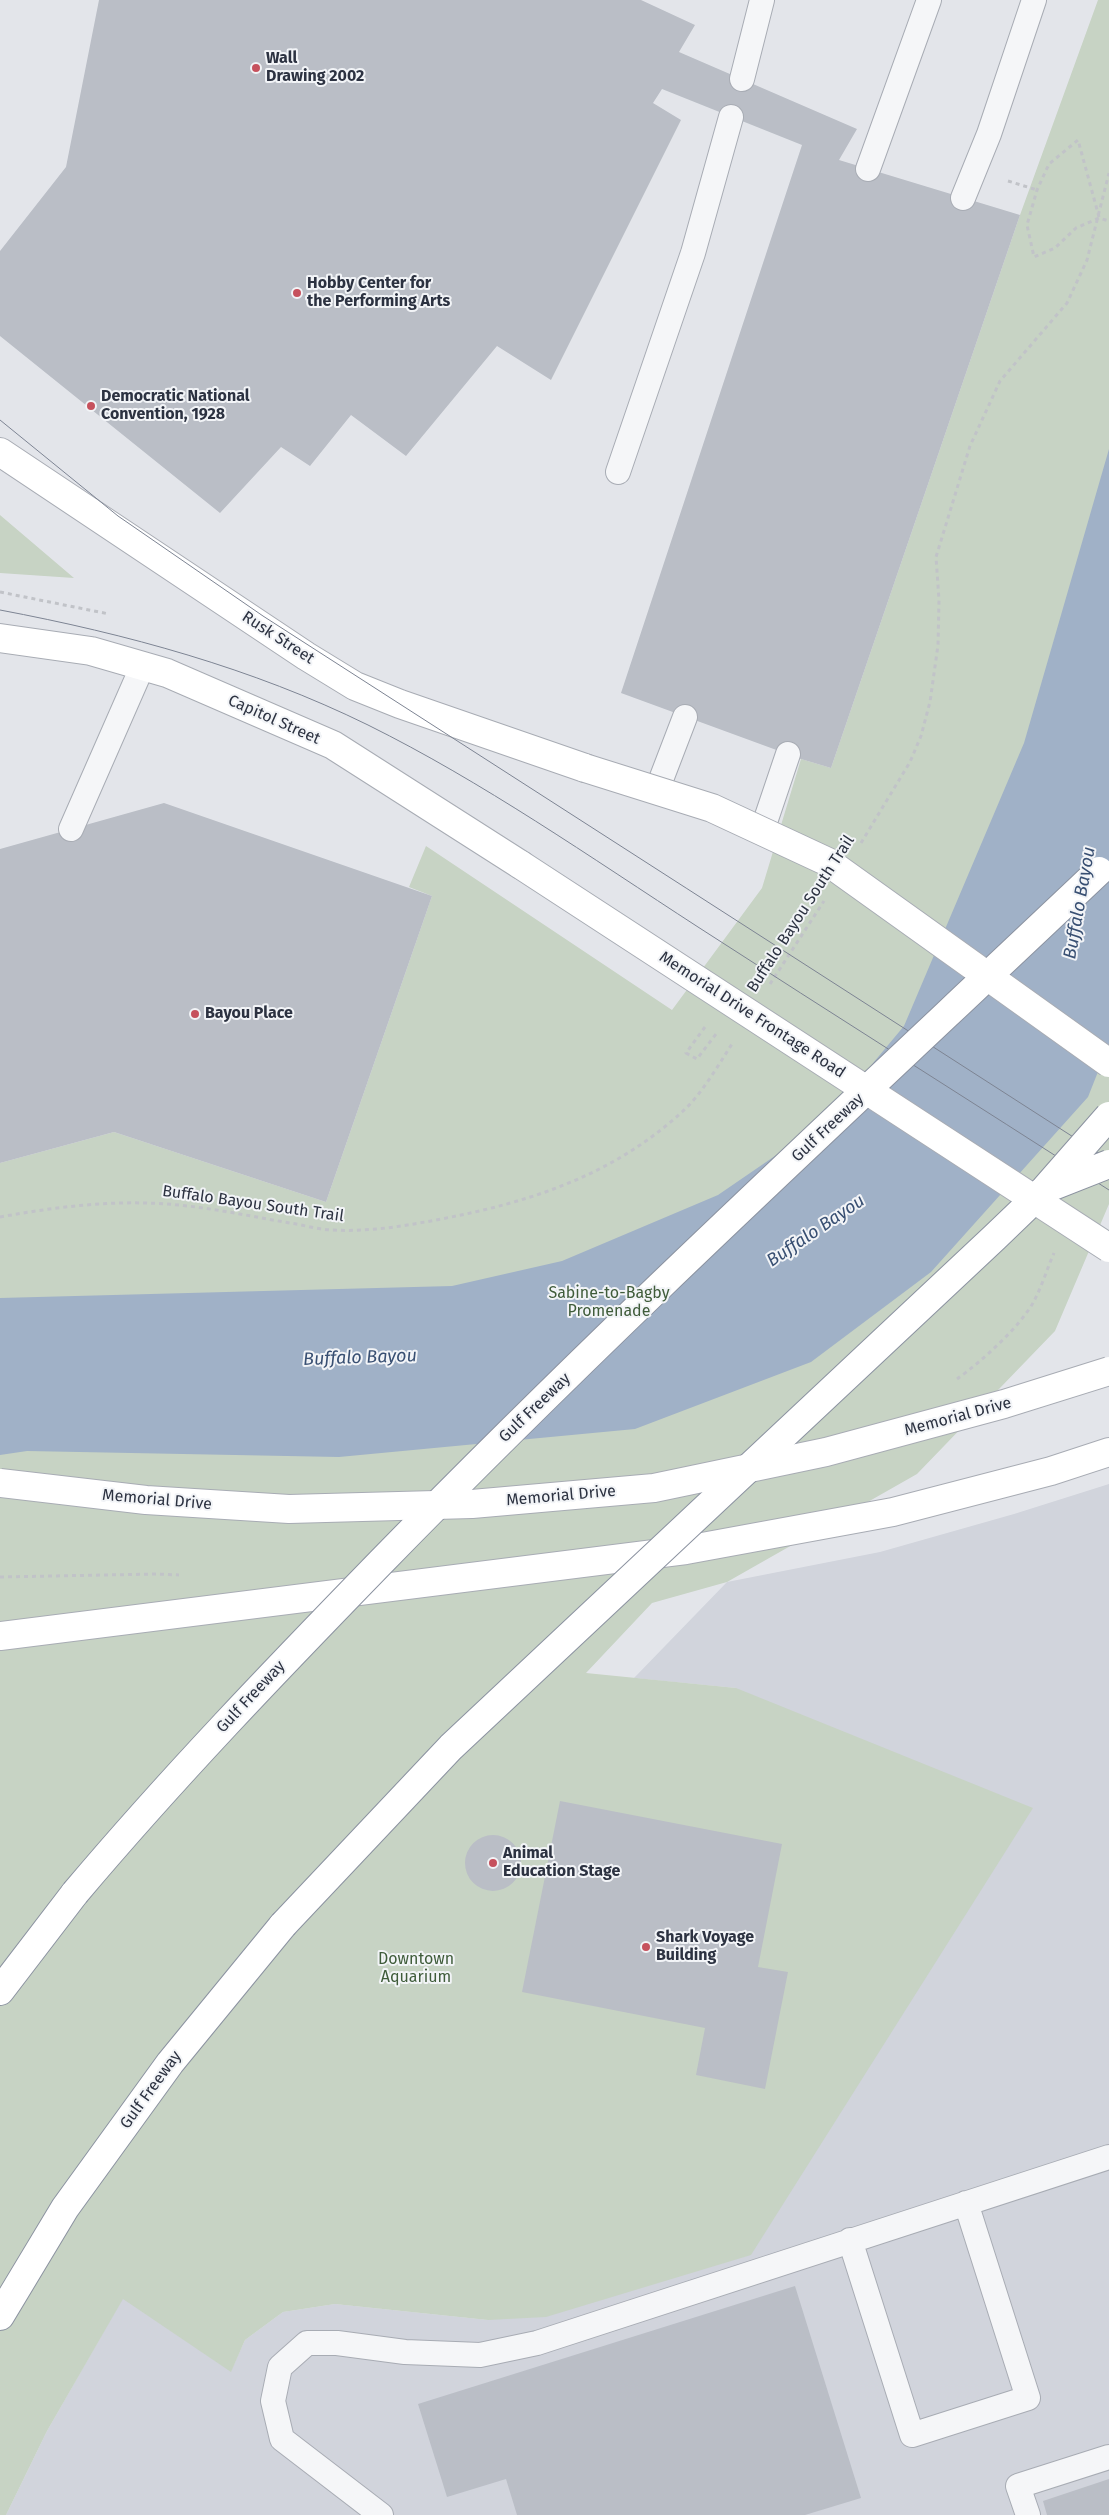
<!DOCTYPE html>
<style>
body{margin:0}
canvas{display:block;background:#e3e5ea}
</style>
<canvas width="1109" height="2515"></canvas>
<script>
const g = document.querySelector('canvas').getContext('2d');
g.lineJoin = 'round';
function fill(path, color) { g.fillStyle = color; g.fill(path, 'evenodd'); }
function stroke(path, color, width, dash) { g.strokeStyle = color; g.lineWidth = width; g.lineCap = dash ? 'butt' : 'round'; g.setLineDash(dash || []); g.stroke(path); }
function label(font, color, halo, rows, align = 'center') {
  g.font = font + ' "Fira Sans",sans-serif'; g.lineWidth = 4; g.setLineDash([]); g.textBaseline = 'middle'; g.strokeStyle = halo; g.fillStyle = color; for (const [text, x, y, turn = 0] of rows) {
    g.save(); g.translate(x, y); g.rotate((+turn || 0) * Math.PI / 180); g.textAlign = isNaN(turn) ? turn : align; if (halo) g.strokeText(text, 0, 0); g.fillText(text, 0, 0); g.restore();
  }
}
fill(new Path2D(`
 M1109 1484V2515H6L47 2431 123 2298 231 2371 245 2340 283 2312 335 2304 488 2320 736 1688 634 1678 727 1582 880 1552 1014 1514Z`), '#d1d4dc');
fill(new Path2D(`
 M1098 0H1109V1204L1055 1331 917 1474 727 1582 652 1603 586 1673 736 1688 1033 1808 751 2255 546 2317 488 2320 335 2304 283 2312 245 2340 231 2372 123 2299 47 2431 6 2515H0V1163L114 1132 326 1202 432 896 409 887 426 846 672 1010 762 888 801 759 831 768 1020 215Z
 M0 515 74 578 0 573Z`), '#c7d3c4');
fill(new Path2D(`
 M1109 449V1044L1088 1097 931 1272 811 1362 635 1429 339 1457 27 1451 0 1455V1298L452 1286 562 1261 718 1195 823 1123 904 1026 1024 743Z`), '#a0b1c7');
fill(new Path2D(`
 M99 0H641L695 25 679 52 857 129 839 160 1020 215 831 768 801 759 621 693 802 145 662 89 653 103 681 120 551 380 497 346 406 456 351 415 310 466 281 447 220 513 0 336V251L66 167Z
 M164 803 432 896 326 1202 114 1132 0 1163V849Z
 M560 1801 782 1844 758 1967 788 1972 765 2089 696 2075 705 2028 522 1992Z
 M465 1863a28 28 0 1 1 56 0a28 28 0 1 1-56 0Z
 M795 2286 861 2498 805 2515H517L506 2479 447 2497 418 2404Z
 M1109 2479V2515H1047L1043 2501Z`), '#babec6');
const lane = new Path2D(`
 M742 79 762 0
 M868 169 929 0
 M963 198 989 134 1034 0
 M618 472 693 253 731 117
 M657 790 685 717
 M71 829 143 665
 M762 831 788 754
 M850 2240 912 2435 1028 2398 966 2203
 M381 2515 282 2439 273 2401 280 2367 307 2343H337L405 2352 480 2355 537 2343 1109 2157
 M1028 2515 1018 2486 1109 2457`);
const secondary = new Path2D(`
 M0 452 306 656 355 686 400 704 585 768
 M0 638 91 651 167 673 333 745 521 865
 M0 1636 686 1550 893 1512 1051 1471 1109 1452`);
const highway = new Path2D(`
 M0 1991 75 1893
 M0 2316 65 2208 170 2063 283 1925`);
stroke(lane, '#a8acb4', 26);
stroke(secondary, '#a8acb4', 30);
stroke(highway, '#8b92a0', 30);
stroke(new Path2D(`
 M1008 181 1037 190
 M1099 217 1078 140 1049 164 1037 190 1027 225 1034 257 1055 248 1076 228 1099 218 1109 221
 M0 592 109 614
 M861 843 910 762 921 736 930 702 938 645 939 600 936 557 970 446 1000 381 1067 303 1087 260 1109 173
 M770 984 824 901
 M705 1027 686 1053 697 1059 716 1034
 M0 1217C55 1207 111 1200 167 1204 208 1207 249 1216 290 1223 304 1225 319 1230 333 1230 369 1232 405 1226 441 1219 531 1202 613 1175 682 1112 702 1094 717 1067 732 1044
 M957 1379C981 1362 1021 1326 1034 1301 1042 1286 1047 1269 1054 1253
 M0 1577 157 1574 179 1575`), '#c1c3c8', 3, [4, 4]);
stroke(lane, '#f5f6f8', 24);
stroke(secondary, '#fff', 28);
stroke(highway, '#fff', 28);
stroke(new Path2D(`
 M0 420 118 516 263 616 1109 1160
 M0 610C127 634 252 668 368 725 483 782 590 857 698 927 834 1015 972 1102 1109 1190`), '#7d8493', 1);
const secondaryBridge = new Path2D(`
 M585 768 712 808 828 862 1109 1063
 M521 865 1109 1248
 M0 1483 146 1500 289 1509 472 1504 654 1488 826 1452 1004 1404 1109 1371`);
const highwayBridge = new Path2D(`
 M1048 1188 1109 1164
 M75 1893C172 1778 276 1670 381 1562 613 1324 858 1099 1099 871
 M283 1925 451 1747 995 1237 1045 1189 1109 1116`);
stroke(secondaryBridge, '#a8acb4', 30, []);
stroke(highwayBridge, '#8b92a0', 30, []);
stroke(secondaryBridge, '#fff', 28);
stroke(highwayBridge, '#fff', 28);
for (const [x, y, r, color] of [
 [256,68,5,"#c6515d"],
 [297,293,5,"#c6515d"],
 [91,406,5,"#c6515d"],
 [195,1014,5,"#c6515d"],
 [493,1863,5,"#c6515d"],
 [646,1947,5,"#c6515d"]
]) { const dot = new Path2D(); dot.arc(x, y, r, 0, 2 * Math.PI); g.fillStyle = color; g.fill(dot); stroke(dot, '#f2f4f7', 2); }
label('bold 16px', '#2c3241', '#f2f4f7', [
 ["Wall",266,59],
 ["Drawing 2002",266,77],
 ["Hobby Center for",307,284],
 ["the Performing Arts",307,302],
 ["Democratic National",101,397],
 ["Convention, 1928",101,415],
 ["Bayou Place",205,1014],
 ["Animal",503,1854],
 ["Education Stage",503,1872],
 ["Shark Voyage",656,1938],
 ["Building",656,1956]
], 'left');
label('16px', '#2c3241', '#f2f4f7', [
 ["Rusk Street",278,638,33],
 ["Capitol Street",274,720,24],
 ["Buffalo Bayou South Trail",801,914,-57],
 ["Memorial Drive Frontage Road",752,1015,33],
 ["Gulf Freeway",828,1128,-43],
 ["Buffalo Bayou South Trail",253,1204,8],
 ["Gulf Freeway",535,1408,-44],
 ["Memorial Drive",958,1417,-15],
 ["Memorial Drive",561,1496,-5],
 ["Memorial Drive",157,1500,5],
 ["Gulf Freeway",251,1697,-47],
 ["Gulf Freeway",151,2090,-54]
]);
label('16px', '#3f5c3a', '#f2f4f7', [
 ["Sabine-to-Bagby",609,1294],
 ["Promenade",609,1312],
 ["Downtown",416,1960],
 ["Aquarium",416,1978]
]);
label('italic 18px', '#384f72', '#f2f4f7', [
 ["Buffalo Bayou",1080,903,-80],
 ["Buffalo Bayou",816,1231,-34],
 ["Buffalo Bayou",360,1358,-2]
]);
</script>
